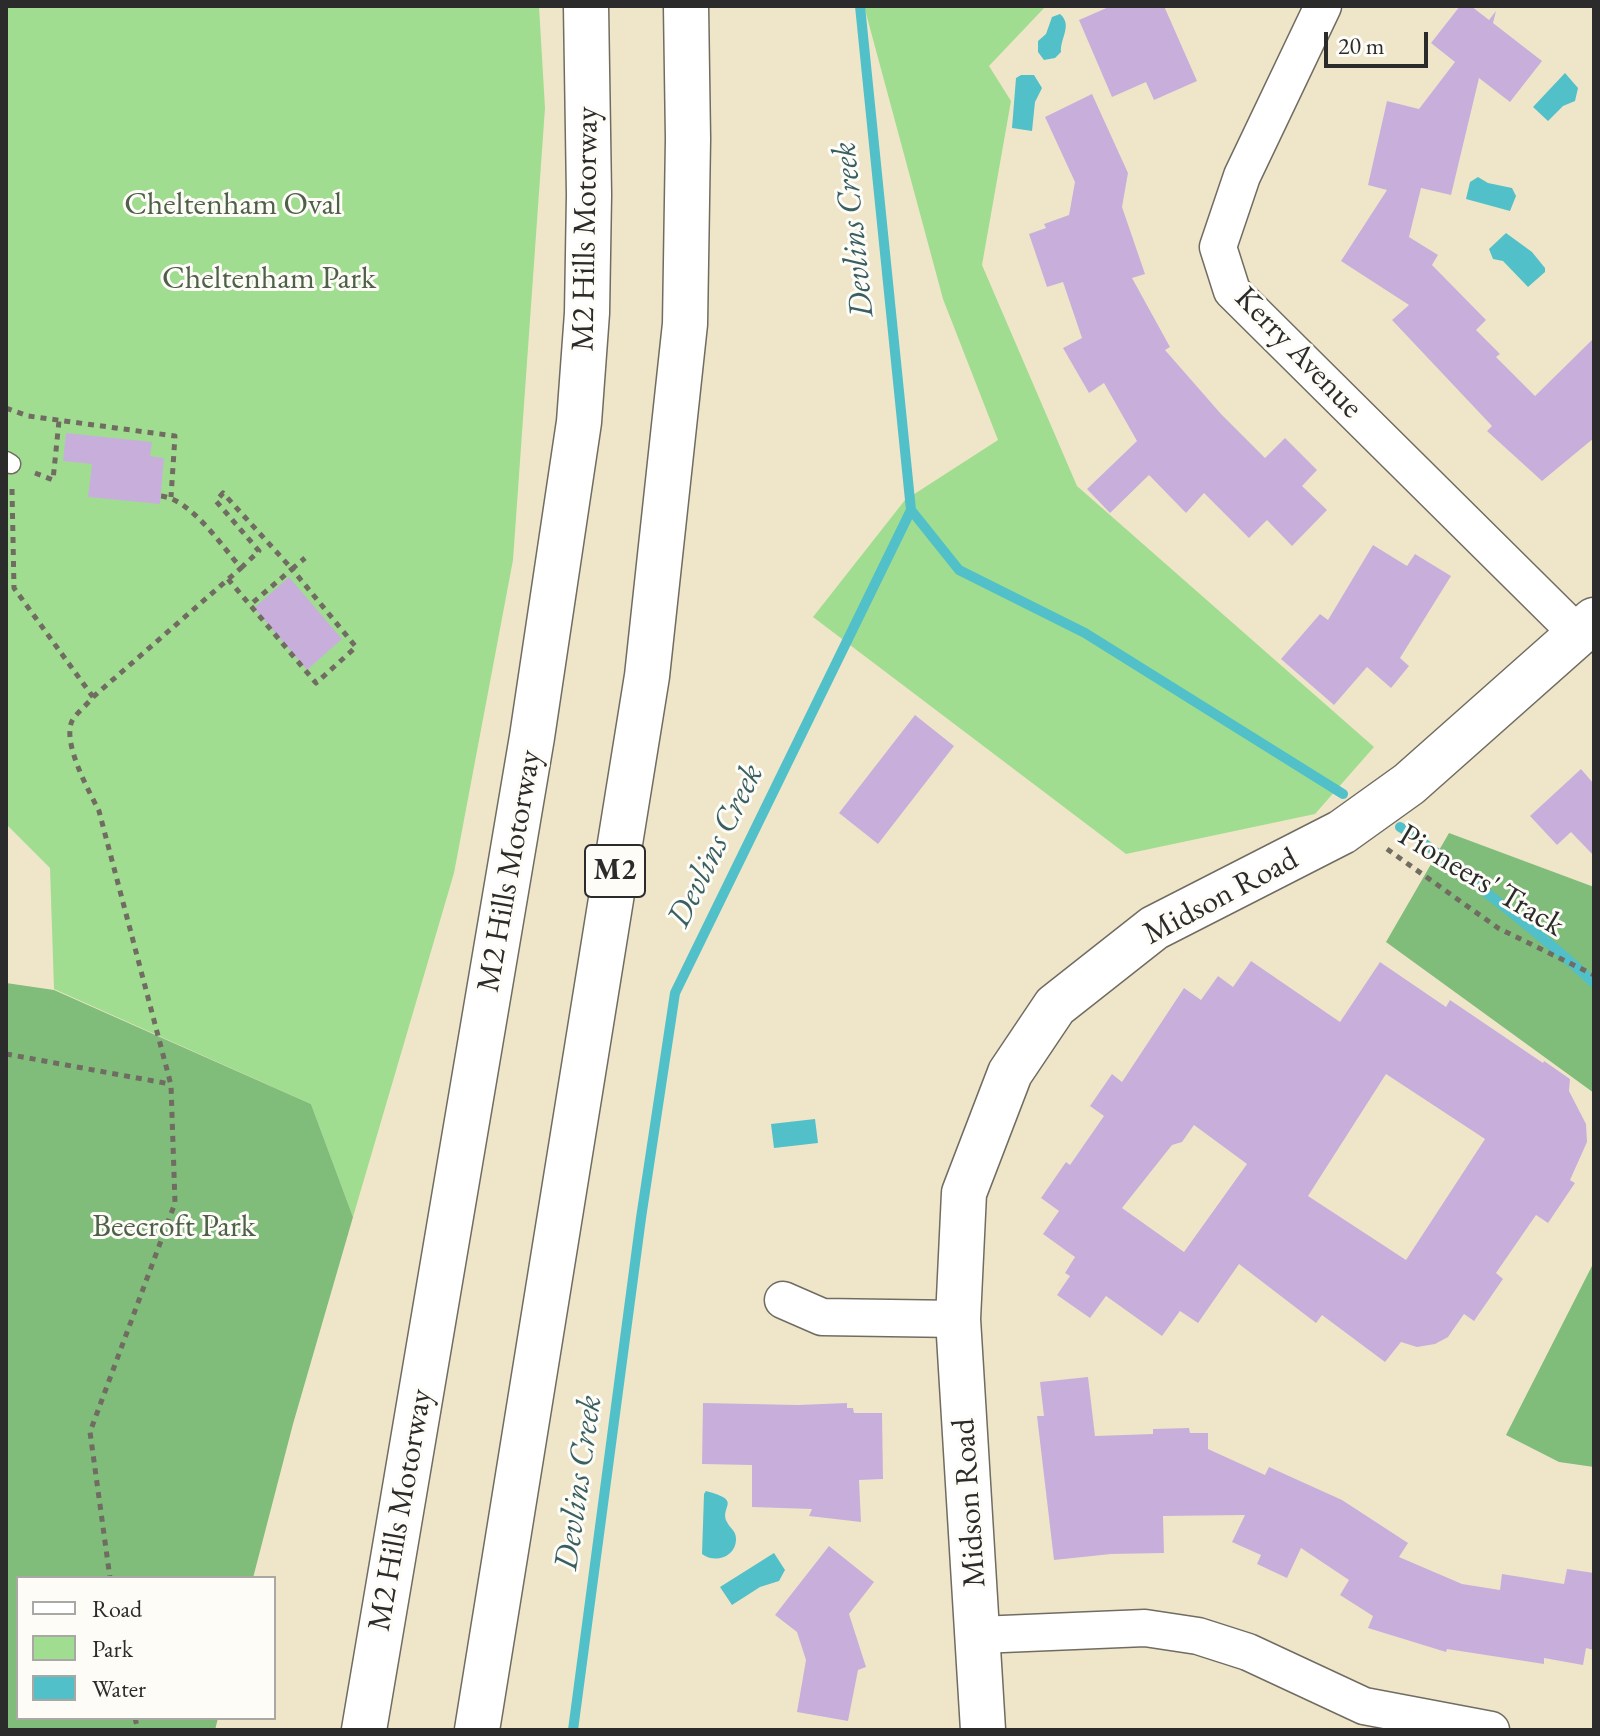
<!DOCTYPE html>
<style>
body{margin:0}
#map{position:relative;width:1600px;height:1736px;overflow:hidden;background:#efe6c9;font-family:"EB Garamond",serif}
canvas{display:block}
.frame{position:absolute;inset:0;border:8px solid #2b2b2b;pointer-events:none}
.legend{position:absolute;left:16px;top:1576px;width:260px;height:144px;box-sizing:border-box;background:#fdfcf7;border:2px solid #a9a8a5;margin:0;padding:10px 14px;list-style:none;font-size:24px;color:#2b2b2b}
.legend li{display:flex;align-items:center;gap:16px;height:40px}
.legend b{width:40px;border:2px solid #a9a8a5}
.scale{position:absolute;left:1324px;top:32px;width:104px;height:36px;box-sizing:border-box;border:4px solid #2b2b2b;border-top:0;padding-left:10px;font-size:24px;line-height:28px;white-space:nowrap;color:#2b2b2b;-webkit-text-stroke:6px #fdfcf7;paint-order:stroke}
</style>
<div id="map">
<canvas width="1600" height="1736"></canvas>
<div class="frame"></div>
<ul class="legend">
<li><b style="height:10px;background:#fff"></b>Road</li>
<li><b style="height:22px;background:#a1dd90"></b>Park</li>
<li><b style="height:22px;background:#52c0c8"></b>Water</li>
</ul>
<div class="scale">20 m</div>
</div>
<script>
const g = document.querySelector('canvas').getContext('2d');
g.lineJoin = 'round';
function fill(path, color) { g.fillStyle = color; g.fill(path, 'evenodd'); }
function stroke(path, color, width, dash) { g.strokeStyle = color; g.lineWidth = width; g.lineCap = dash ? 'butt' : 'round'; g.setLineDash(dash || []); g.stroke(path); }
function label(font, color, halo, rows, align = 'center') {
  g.font = font + ' "EB Garamond",serif'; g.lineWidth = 6; g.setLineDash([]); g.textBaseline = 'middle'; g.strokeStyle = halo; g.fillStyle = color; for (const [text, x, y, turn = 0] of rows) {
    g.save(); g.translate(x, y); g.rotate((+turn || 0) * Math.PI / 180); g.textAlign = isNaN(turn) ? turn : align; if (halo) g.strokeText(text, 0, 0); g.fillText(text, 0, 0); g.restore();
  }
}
fill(new Path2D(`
 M6 6H539L545 108 513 560 454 873 353 1217 311 1104 54 989 50 868 6 824Z
 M864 6H1046L989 66 1011 101 982 265 1077 486 1374 747 1315 814 1126 854 813 617 905 500 998 440 943 299Z`), '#a1dd90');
fill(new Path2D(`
 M1449 833 1594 887V1093L1386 942Z
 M6 983 54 990 311 1104 353 1217 293 1424 253 1578H18V1718H218L215 1730H6Z
 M1594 1262V1467L1559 1462 1506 1435Z`), '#80bc7a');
fill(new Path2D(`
 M1060 14C1073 25 1060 38 1061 52L1055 58 1044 60 1038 52V41L1046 34 1052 17Z
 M1565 73 1578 88 1575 101 1563 106 1548 121 1533 107Z
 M1021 75H1034L1042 88 1035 102 1032 131 1012 128 1016 78Z
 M1478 177 1488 183 1512 188 1516 196 1510 211 1466 199 1470 182Z
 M1506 233 1532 252 1545 268V272L1528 287 1503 261 1493 259 1489 249Z
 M815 1119 818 1143 774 1148 771 1124Z
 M706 1491C744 1501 719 1506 727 1522 730 1529 736 1530 736 1539 736 1557 715 1564 702 1554L704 1494Z
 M774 1553 785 1570 779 1581 760 1587 732 1605 720 1587Z`), '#52c0c8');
stroke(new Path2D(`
 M911 510 959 570 1085 633 1343 794
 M1400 827C1427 843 1446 861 1470 880 1513 913 1554 946 1594 983
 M573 1730 641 1218 675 993 911 510 860 6`), '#52c0c8', 10);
fill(new Path2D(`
 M1111 6H1164L1197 81 1154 100 1146 82 1112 97 1079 20Z
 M1460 6H1471L1489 20 1496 11 1493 23 1542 61 1510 102 1479 78 1451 195 1421 188 1409 237 1438 255 1432 265 1486 320 1476 330 1500 354 1496 357 1535 396 1594 338V438L1542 481 1487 431 1492 426 1392 320 1409 305 1341 261 1387 190 1368 185 1387 101 1419 109 1455 62 1431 43Z
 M1092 94 1128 173 1122 207 1145 274 1132 278 1170 347 1165 350 1221 414 1265 458 1285 438 1317 470 1302 486 1327 510 1292 546 1267 520 1249 538 1204 493 1186 513 1149 475 1110 513 1087 489 1137 441 1104 383 1089 393 1063 348 1082 338 1063 282 1047 287 1029 234 1046 228 1044 224 1069 215 1075 182 1045 117Z
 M66 433 152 442 150 456 164 458 160 504 88 497 92 464 63 461Z
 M1373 545 1407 566 1415 554 1451 576 1400 658 1409 666 1391 688 1367 667 1334 705 1281 659 1320 614 1328 620Z
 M289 577 342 639 307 670 254 608Z
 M915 715 954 746 878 844 839 813Z
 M1581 769 1594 784V856L1571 832 1557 845 1530 816Z
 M1251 961 1340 1022 1380 962 1446 1007 1450 1000 1543 1063 1544 1061 1570 1079 1569 1091 1586 1124 1587 1142 1570 1180 1575 1183 1548 1223 1536 1215 1496 1273 1503 1279 1474 1321 1464 1314 1448 1337 1435 1344 1417 1347 1401 1342 1385 1362 1322 1315 1316 1323 1239 1264 1198 1323 1180 1311 1162 1336 1106 1296 1090 1318 1057 1295 1070 1276 1065 1273 1075 1257 1043 1234 1059 1211 1041 1198 1066 1162 1070 1165 1104 1116 1090 1106 1112 1074 1122 1082 1184 988 1201 1000 1218 976 1233 987ZM1386 1074 1485 1139 1406 1260 1308 1196ZM1194 1125 1247 1164 1184 1252 1122 1208 1172 1145 1182 1142Z
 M1088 1377 1095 1436 1153 1434V1429L1189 1428 1190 1433H1208V1449L1265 1475 1269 1467 1342 1500 1408 1543 1399 1557 1462 1584 1500 1590 1502 1574 1564 1584 1567 1569 1594 1573V1650L1586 1648 1583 1665 1544 1658V1664L1447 1649 1446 1652 1368 1628 1373 1616 1340 1595 1349 1580 1301 1548 1287 1578 1257 1564 1261 1555 1232 1542 1245 1515 1163 1516 1164 1553 1111 1554 1054 1560 1037 1416H1044L1040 1382Z
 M703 1403 798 1405 847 1403V1408H853L854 1413H882L883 1479 859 1480 861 1522 809 1516 812 1509 752 1507V1465L702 1464Z
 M829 1546 874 1582 849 1614 866 1667 858 1670 848 1721 797 1712 806 1660 797 1632 775 1615Z`), '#c8afdb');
const service = new Path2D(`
 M6 461 11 464`);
const minor = new Path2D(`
 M1323 6 1242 176 1218 247 1232 291 1579 635
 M783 1300 822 1317 958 1319
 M979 1635 1145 1628 1198 1636 1248 1652 1364 1706 1491 1730`);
const tertiary = new Path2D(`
 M983 1730 958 1319 964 1193 1010 1073 1055 1006 1154 928 1342 832 1409 784 1594 620`);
const motorway = new Path2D(`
 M364 1730 532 737 579 422 587 313 589 195 586 6
 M477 1730 647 676 685 324 688 139 686 6`);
stroke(service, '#706c62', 21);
stroke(minor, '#706c62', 39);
stroke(tertiary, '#706c62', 47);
stroke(motorway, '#706c62', 47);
stroke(new Path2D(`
 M6 408 28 416 175 436 171 497
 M35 473 53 480 59 421
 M12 489 14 588 93 697C87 705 76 713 72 721 62 743 89 791 99 811L171 1085 175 1203 90 1432 110 1578
 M241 568 259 551 216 501 223 493 292 569 305 558
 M228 579 316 683 356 647 292 569 250 605
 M93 697 241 568C222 546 190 498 160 496
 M1387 849 1498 928 1594 975
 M6 1054 170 1084
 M135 1718 138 1730`), '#706c62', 5, [6, 6]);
stroke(service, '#fff', 18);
stroke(minor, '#fff', 36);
stroke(tertiary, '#fff', 44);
stroke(motorway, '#fff', 44);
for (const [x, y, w] of [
 [615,871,60]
]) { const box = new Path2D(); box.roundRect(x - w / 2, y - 26, w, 52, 6); g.fillStyle = '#fdfcf7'; g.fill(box); stroke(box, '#2b2b2b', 2); }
label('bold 30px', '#2b2b2b', null, [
 ["M2",615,871]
]);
label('32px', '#4e6049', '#fdfcf7', [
 ["Cheltenham Oval",233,205],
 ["Cheltenham Park",269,279],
 ["Beecroft Park",174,1227]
]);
label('32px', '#2b2b2b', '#fdfcf7', [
 ["M2 Hills Motorway",586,229,-89],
 ["Kerry Avenue",1298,353,46],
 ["M2 Hills Motorway",510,871,-80],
 ["Pioneers' Track",1481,881,31],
 ["Midson Road",1221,897,-28],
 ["Midson Road",970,1503,-94],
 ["M2 Hills Motorway",401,1510,-80]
]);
label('italic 34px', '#395f62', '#fdfcf7', [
 ["Devlins Creek",854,230,-96],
 ["Devlins Creek",716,846,-64],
 ["Devlins Creek",579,1483,-82]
]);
</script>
